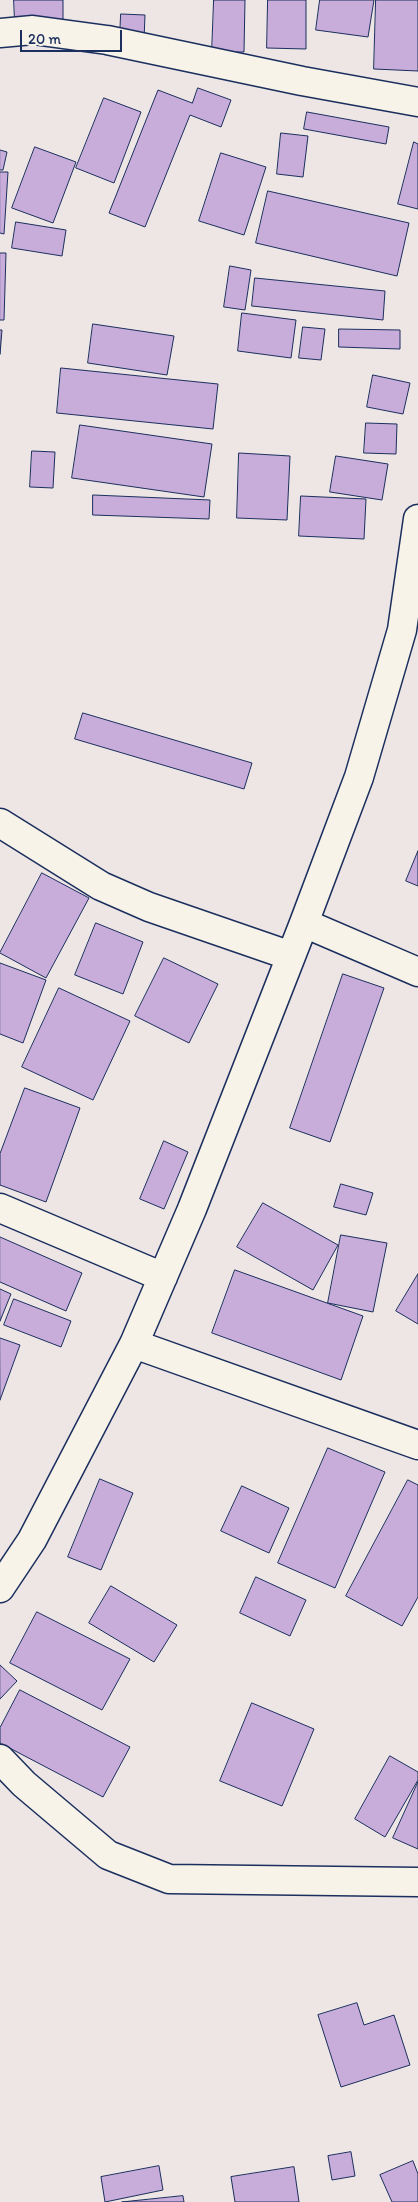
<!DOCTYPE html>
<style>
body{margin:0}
#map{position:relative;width:418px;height:2202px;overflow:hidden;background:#eee5e5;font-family:Itim,sans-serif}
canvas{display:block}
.scale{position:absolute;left:20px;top:30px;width:102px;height:22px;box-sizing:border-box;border:2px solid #1b2f5e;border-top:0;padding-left:6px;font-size:15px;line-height:18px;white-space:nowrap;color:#1b2f5e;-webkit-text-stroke:4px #f7f3e8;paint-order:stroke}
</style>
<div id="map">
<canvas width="418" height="2202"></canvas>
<div class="scale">20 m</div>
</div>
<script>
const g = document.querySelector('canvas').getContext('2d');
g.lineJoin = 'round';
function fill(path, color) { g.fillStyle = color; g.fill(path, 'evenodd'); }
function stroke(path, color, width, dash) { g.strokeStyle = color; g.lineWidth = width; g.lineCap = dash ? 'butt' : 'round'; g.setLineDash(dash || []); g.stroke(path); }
const building = new Path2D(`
 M14 0H63V23L15 22Z
 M214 0H245L244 52H212Z
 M268 0H306V49L267 48Z
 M320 0H374L368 37 316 30Z
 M376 0H418V71L374 69Z
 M121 14 145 15 144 40 120 39Z
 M198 88 231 100 221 127 190 115 145 227 109 213 158 90 192 103Z
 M104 98 141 112 114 183 76 168Z
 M307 112 389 127 386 144 304 129Z
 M281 133 308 136 303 177 277 174Z
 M414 142 418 144V209L398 204Z
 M35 147 76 162 53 223 12 208Z
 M0 150 7 152 3 170H0Z
 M221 153 266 167 244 235 199 221Z
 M0 172H8L4 234 0 233Z
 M268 191 409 223 397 276 256 243Z
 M16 222 66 230 62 256 12 248Z
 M0 253H6L4 320H0Z
 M230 266 251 270 245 310 224 307Z
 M255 278 385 291 383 320 252 306Z
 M242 313 296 320 291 358 238 351Z
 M93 324 174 336 167 375 88 363Z
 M303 327 325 329 321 360 299 358Z
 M339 329 400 330V349L339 347Z
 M0 330H2L0 354Z
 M61 368 218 384 213 429 57 413Z
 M373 375 410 383 403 414 367 407Z
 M366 423 397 424 396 454 364 453Z
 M80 425 212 444 204 497 72 478Z
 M32 451 55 452 53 488 30 487Z
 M239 453 290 456 287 520 237 518Z
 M336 456 388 464 382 500 330 492Z
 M93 495 210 500 209 519 93 515Z
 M301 496 366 499 364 539 299 536Z
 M83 713 252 763 244 789 75 739Z
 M418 851V886L406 881Z
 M42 873 89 898 46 978 0 953Z
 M96 923 143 942 123 994 75 975Z
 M164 958 218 984 189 1043 135 1016Z
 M0 963 46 980 23 1043 0 1034Z
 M343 974 384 988 330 1142 290 1128Z
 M59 988 130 1021 93 1100 22 1067Z
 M25 1088 80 1108 46 1202 0 1185V1154Z
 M164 1141 188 1152 164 1209 140 1199Z
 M341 1184 373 1193 366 1215 334 1207Z
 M263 1203 338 1245 313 1290 237 1247Z
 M341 1235 387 1243 373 1312 328 1303Z
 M0 1237 82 1273 66 1311 0 1282Z
 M235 1270 363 1316 341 1380 212 1333Z
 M418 1274V1324L396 1311Z
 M0 1289 11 1294 0 1321Z
 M14 1299 71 1321 61 1347 4 1325Z
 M0 1338 20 1345 0 1400Z
 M328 1448 385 1472 335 1588 278 1563Z
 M100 1479 133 1493 101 1570 68 1557Z
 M408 1480 418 1485V1597L402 1626 346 1596Z
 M242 1486 289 1508 269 1553 221 1531Z
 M256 1577 306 1600 290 1636 240 1613Z
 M111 1586 177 1625 154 1662 89 1623Z
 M37 1612 130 1659 102 1710 10 1663Z
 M0 1665 17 1681 0 1699Z
 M20 1690 130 1747 103 1797 0 1743V1728Z
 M252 1703 314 1729 282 1806 220 1781Z
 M390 1756 418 1772V1780L385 1837 355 1819Z
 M418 1782V1849L393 1838Z
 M357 2003 364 2025 394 2015 410 2065 341 2087 318 2015Z
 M351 2152 355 2176 332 2180 328 2156Z
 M413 2161 418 2174V2202H392L380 2175Z
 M159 2166 163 2190 105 2202 101 2177Z
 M294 2167 299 2202H235L231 2177Z
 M183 2196 184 2202H122Z`);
fill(building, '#c8acd9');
stroke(building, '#1b2f5e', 1);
const minor = new Path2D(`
 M0 33 33 30 107 40 302 81 418 102
 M0 823 101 886 149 907 291 956
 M304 923 418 972
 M0 1208 163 1277
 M134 1344 418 1445
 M0 1588 32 1540 134 1344 192 1209 304 923 359 777 402 630 418 519
 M0 1759 24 1784 108 1855 169 1879 418 1882`);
stroke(minor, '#1b2f5e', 31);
stroke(minor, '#f7f3e8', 28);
</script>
